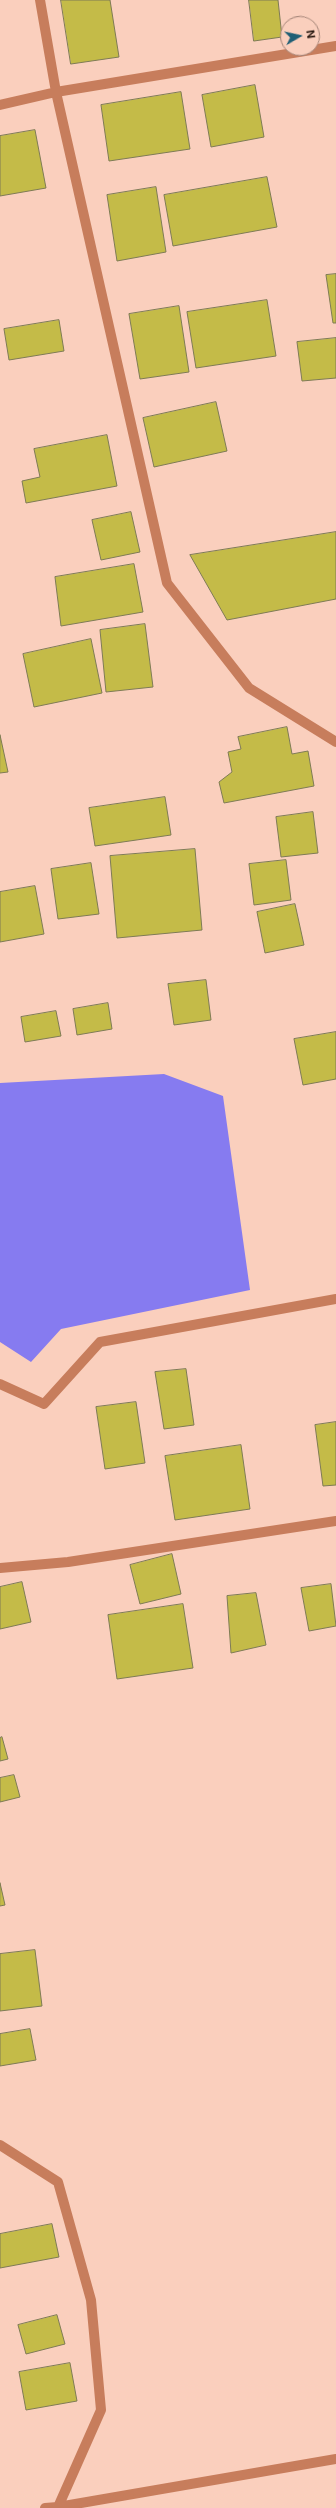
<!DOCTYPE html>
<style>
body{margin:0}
#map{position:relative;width:336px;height:2508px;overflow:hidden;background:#facfbd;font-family:Inter,sans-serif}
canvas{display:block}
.north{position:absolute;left:280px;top:16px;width:40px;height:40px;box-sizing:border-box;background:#facfbd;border:1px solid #a58578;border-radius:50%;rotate:81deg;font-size:11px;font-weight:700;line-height:16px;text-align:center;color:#261710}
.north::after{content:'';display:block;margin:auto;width:14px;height:18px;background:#205f75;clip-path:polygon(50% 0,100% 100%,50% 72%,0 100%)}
</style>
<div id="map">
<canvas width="336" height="2508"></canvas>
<div class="north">N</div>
</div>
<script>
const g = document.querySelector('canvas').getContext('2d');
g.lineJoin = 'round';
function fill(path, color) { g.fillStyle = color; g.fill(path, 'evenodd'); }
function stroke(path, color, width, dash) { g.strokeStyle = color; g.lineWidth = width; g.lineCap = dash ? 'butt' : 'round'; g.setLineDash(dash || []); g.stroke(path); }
fill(new Path2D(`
 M164 1074 223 1096 250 1290 61 1329 31 1362 0 1342V1083Z`), '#867bf0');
const building = new Path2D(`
 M61 0H110L119 57 71 64Z
 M249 0H278L282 37 254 41Z
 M255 85 264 137 211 147 202 95Z
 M181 92 190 149 109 161 101 105Z
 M35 130 46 188 0 196V136Z
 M267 177 277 227 173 246 164 195Z
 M156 187 166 252 117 261 107 195Z
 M336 274V323H333L326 275Z
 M267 300 276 356 196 368 187 312Z
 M179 306 189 372 140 379 129 314Z
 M59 320 64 351 9 360 4 329Z
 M336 338V378L302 381 297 342Z
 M216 402 227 451 154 467 143 418Z
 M107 435 117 486 26 503 22 481 40 477 34 449Z
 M131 512 140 552 101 560 92 520Z
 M336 532V599L227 620 190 555Z
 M134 564 143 612 61 626 55 577Z
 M145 624 153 687 106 692 100 630Z
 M91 639 102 693 34 707 23 654Z
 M287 727 292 754 308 751 314 786 224 803 219 782 232 772 228 752 241 749 238 737Z
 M0 735 8 772 0 773Z
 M165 797 171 835 95 846 89 808Z
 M313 812 318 853 281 857 276 817Z
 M195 849 202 930 117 938 110 856Z
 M286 860 291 900 254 905 249 864Z
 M91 863 99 914 58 919 51 869Z
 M35 886 44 934 0 942V892Z
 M295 904 304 945 265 953 257 912Z
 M206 980 211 1020 174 1025 168 984Z
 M108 1003 112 1029 77 1035 73 1009Z
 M56 1011 61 1036 25 1042 21 1017Z
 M336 1032V1079L303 1085 294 1039Z
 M186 1369 194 1425 164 1429 155 1372Z
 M136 1402 145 1463 105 1469 96 1407Z
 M336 1422V1485L323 1486 315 1425Z
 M241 1445 250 1509 175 1520 165 1456Z
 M172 1554 181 1594 140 1604 130 1565Z
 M22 1582 31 1622 0 1629V1587Z
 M331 1584 336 1626 309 1631 301 1588Z
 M256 1593 266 1645 231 1653 227 1596Z
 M183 1604 193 1668 117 1679 108 1615Z
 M2 1737 8 1759 0 1761V1738Z
 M14 1775 20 1797 0 1802V1778Z
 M0 1883 5 1905 0 1906Z
 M35 1950 42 2006 0 2011V1954Z
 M30 2029 36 2060 0 2066V2034Z
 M52 2224 59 2257 0 2268V2234Z
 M57 2315 65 2344 26 2354 18 2325Z
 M70 2363 77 2401 26 2410 19 2372Z`);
fill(building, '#c4bb48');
stroke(building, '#7e7b55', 1);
stroke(new Path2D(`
 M40 0 56 92 167 583 249 688 336 742
 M0 105 56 92 336 46
 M0 1384 44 1404 100 1342 336 1299
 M0 1568 68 1562 336 1521
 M0 2145 58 2182 91 2300 101 2410 58 2507 45 2508
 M58 2507 336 2459`), '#c77d5c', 10);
</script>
